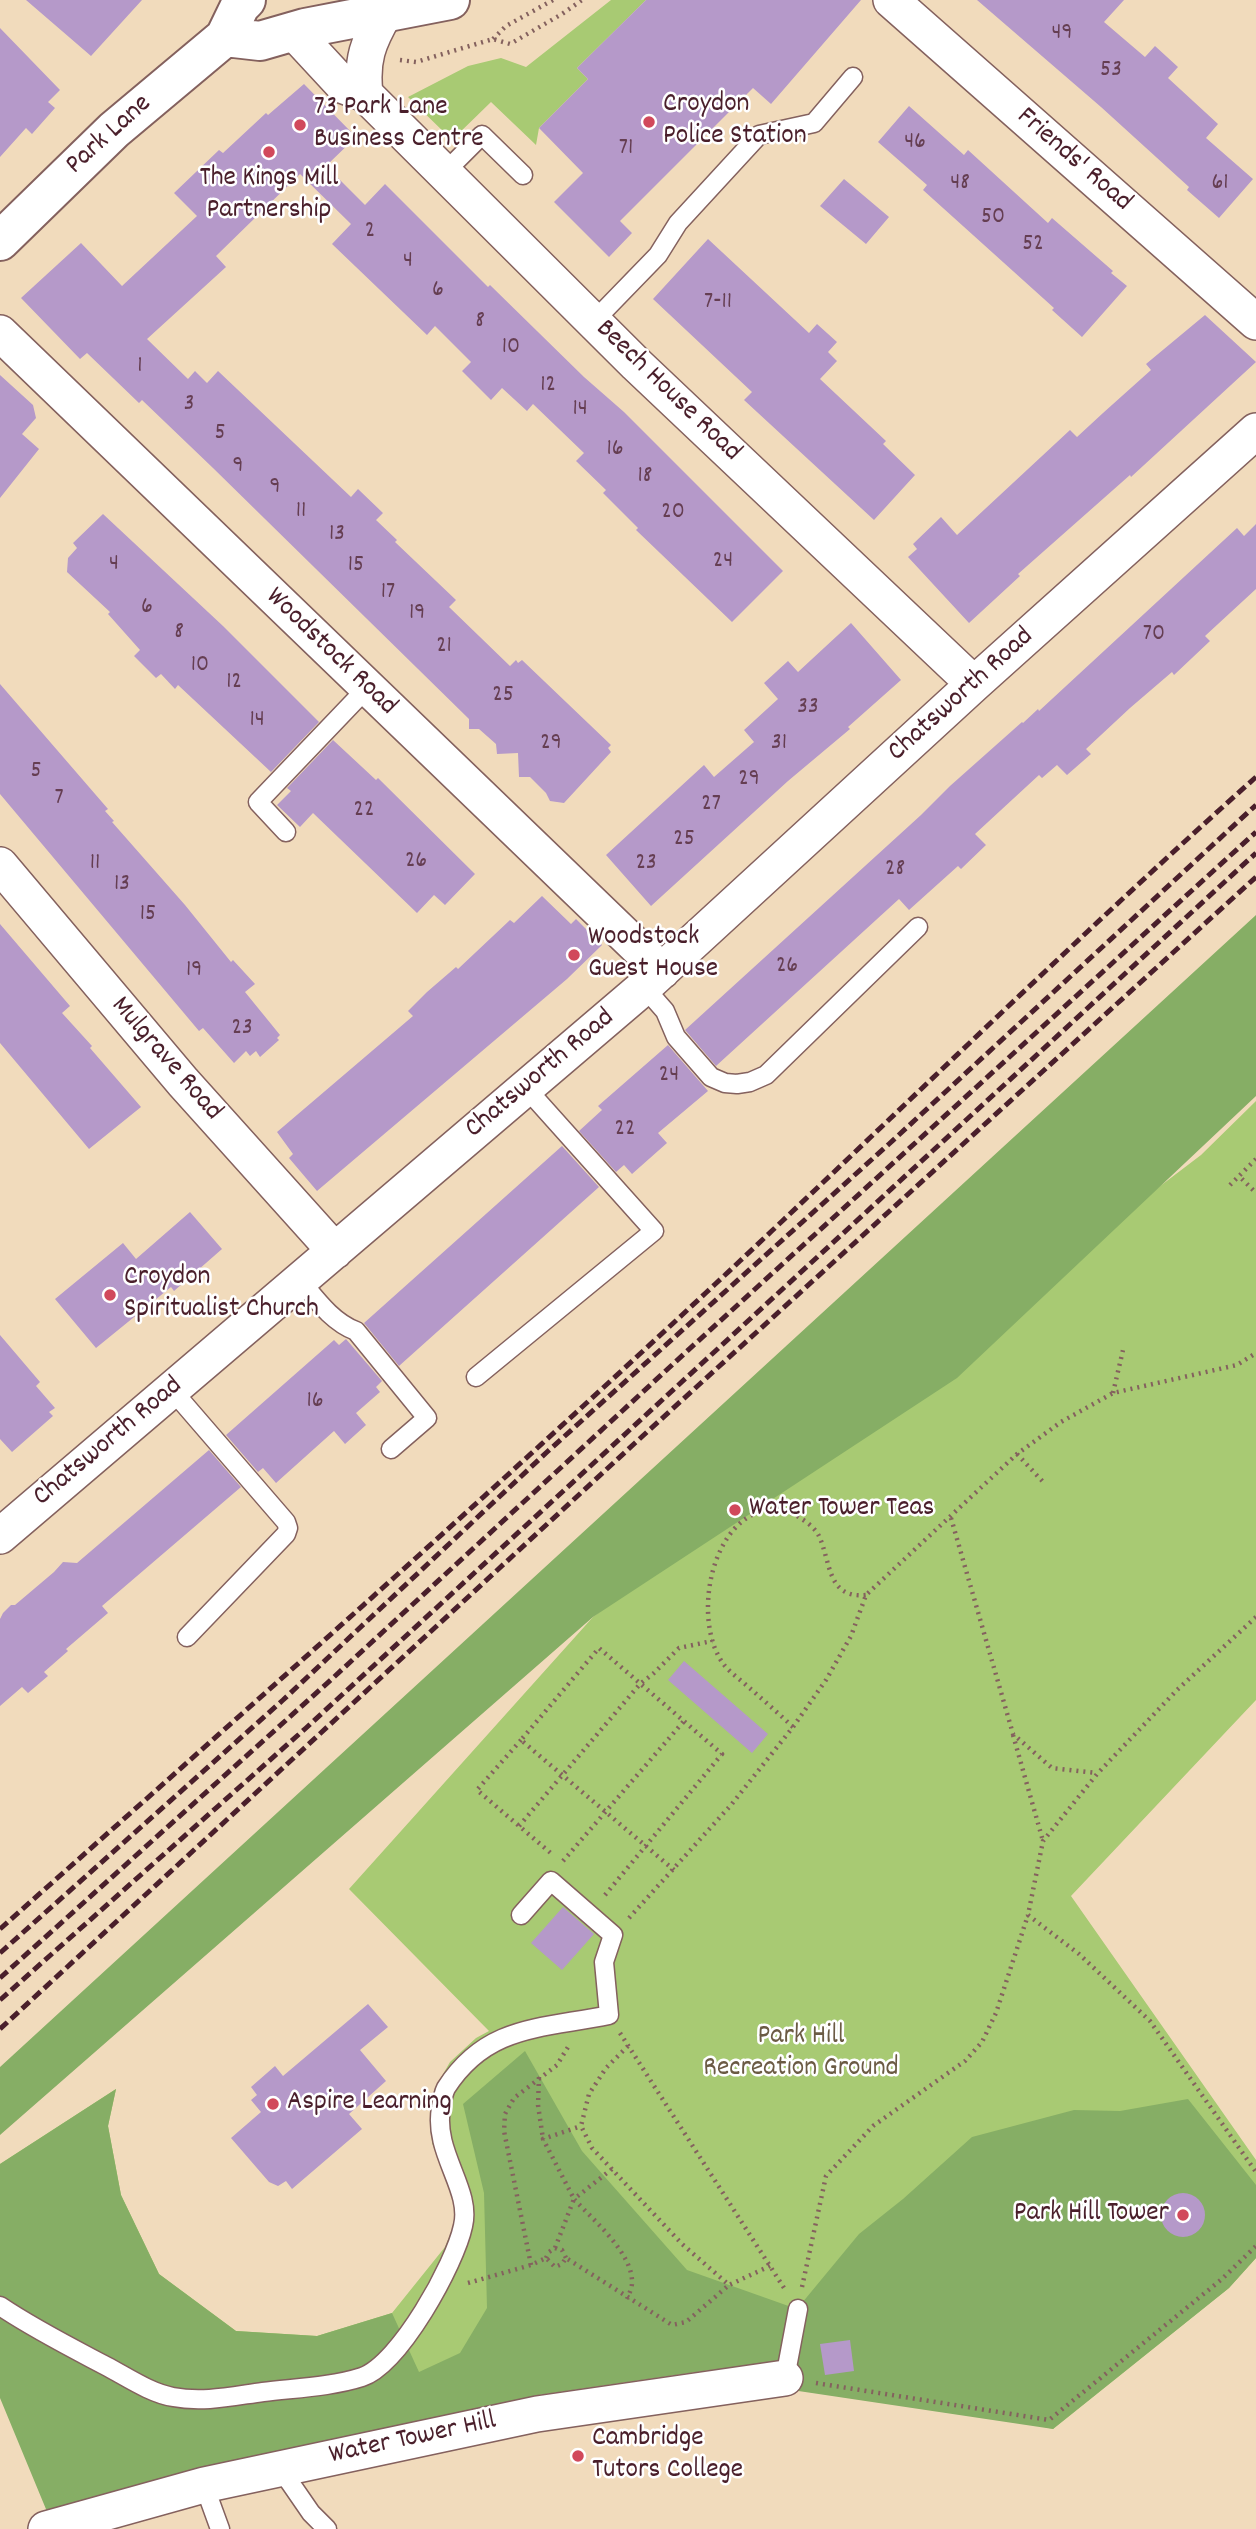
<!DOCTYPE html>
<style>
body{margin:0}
canvas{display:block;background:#f1dbbc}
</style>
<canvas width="1256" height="2529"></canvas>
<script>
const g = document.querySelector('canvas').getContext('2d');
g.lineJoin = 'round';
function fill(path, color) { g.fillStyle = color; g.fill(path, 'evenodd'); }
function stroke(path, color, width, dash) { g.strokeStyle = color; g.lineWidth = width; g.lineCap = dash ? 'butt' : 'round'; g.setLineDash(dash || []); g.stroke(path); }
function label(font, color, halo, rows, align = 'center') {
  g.font = font + ' Dekko,sans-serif'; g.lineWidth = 5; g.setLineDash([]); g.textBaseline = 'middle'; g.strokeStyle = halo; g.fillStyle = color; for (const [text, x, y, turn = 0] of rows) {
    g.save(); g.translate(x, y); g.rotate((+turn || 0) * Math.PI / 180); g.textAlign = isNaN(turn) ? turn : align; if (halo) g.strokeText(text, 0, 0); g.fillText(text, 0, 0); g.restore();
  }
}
fill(new Path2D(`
 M611 0H646L577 68 588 79 539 128 536 145 491 102 452 140 408 97 468 66 501 58 526 67Z
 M1256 1101V1700L1071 1896 1256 2160V2258L1229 2288 1053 2429 781 2366 710 2370 538 2395 0 2398V2164L116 2089 108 2126 121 2195 159 2274 236 2331 317 2336 392 2313 445 2247 455 2223 453 2196 432 2143 431 2119 435 2088 450 2062 476 2038 489 2031 349 1889 593 1617 1201 1155Z`), '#a8ca73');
fill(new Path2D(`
 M1256 915V1096L957 1378 593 1617 0 2135V2067Z
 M525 2051 582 2151 687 2270 797 2309 859 2234 903 2199 972 2137 1074 2110 1120 2111 1188 2099 1256 2185V2258L1229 2288 1053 2429 785 2389 781 2366 710 2370 538 2395 48 2514 0 2398V2164L116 2089 108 2126 121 2195 159 2274 236 2331 317 2336 392 2313 419 2372 460 2353 487 2308 484 2193 463 2104Z`), '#86ae65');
fill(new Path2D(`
 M26 0H142L91 56Z
 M646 0H861L771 104 753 88 620 221 632 233 609 257 554 202 583 173 539 128 588 79 577 68Z
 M977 0H1124L1104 22 1145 57 1155 46 1178 67 1168 78 1218 124 1206 138 1253 179 1219 218 1187 190 1189 187 1101 107Z
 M0 28 60 90 48 102 55 108 32 134 26 128 0 157Z
 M304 84 356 137 326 166 365 205 385 184 488 287 490 285 584 377 624 412 783 571 732 622 636 530 638 528 603 493 606 490 576 461 584 453 533 404 527 411 502 388 491 400 462 371 471 362 435 326 427 335 332 244 351 224 300 174 216 256 226 267 147 339 188 379 195 371 207 383 218 371 351 497 358 489 383 513 376 520 397 540 395 542 456 600 449 607 510 666 516 660 518 663 522 660 611 745 608 748 611 752 564 803 550 801 546 793 530 777H519L518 753 497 754 496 744 479 729H469V719L213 468 142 400 139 403 87 353 80 359 21 298 81 243 122 286 197 216 174 193 219 150 223 153 266 113 268 115Z
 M909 106 964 155 968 150 1048 223 1052 218 1113 271 1111 273 1127 286 1082 337 1052 310 1054 308 923 190 927 185 878 142Z
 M844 179 889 217 866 244 820 206Z
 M708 239 809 333 817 324 837 342 828 352 837 361 820 379 886 441 883 444 915 475 874 520 744 400 752 392 653 299Z
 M1205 315 1256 362 1131 477 1130 475 1018 574 1020 576 969 623 908 557 917 549 913 544 941 517 957 535 1070 430 1077 437 1103 413 1151 370 1146 364Z
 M0 375 33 405 36 418 22 434 39 449 0 498Z
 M103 514 223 626 319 722 271 772 178 685 175 689 161 674 156 678 134 656 140 650 108 614 110 612 67 572 68 558 77 548 73 543Z
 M1256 524V589L1205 636 1210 641 1174 675 1172 672 1130 708 1086 749 1091 754 1067 775 1057 765 1042 778 1039 775 975 834 986 845 961 869 958 866 909 910 899 899 716 1066 685 1030 921 815 950 786 1022 722 1023 723 1038 709 1039 711 1237 528 1244 536Z
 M851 623 901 680 848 727 850 729 788 781 651 906 606 855 704 765 714 777 754 742 744 730 778 699 764 683 788 661 798 672Z
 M0 684 108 809 105 811 114 821 112 822 185 905 231 962 233 960 255 984 245 992 280 1035 277 1038 279 1040 260 1057 256 1051 250 1056 246 1051 234 1063 203 1028 199 1031 0 794Z
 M333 740 376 780 378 778 475 874 445 905 434 895 417 913 313 813 300 827 277 805 291 791 287 788Z
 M542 896 571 924 576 919 602 945 567 979 317 1191 289 1158 293 1154 277 1132 413 1016 408 1011 427 992 456 967 458 969 510 920 514 923Z
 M0 924 70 1006 62 1013 92 1046 90 1048 141 1107 89 1149 0 1043Z
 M668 1045 708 1091 658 1133 667 1143 632 1174 624 1165 616 1172 579 1131 602 1110 598 1106Z
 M562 1146 599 1187 399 1366 364 1323Z
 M190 1212 222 1249 174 1291 171 1287 96 1348 55 1299 123 1243 136 1259Z
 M0 1335 40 1382 36 1386 55 1408 49 1412 53 1416 12 1452 0 1439Z
 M346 1339 382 1381 376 1387 380 1392 356 1413 366 1425 345 1444 334 1431 276 1483 263 1468 258 1472 226 1435 334 1340 339 1345Z
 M209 1450 241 1487 102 1606 108 1613 66 1649 68 1651 44 1672 48 1676 28 1693 22 1687 0 1706V1619L3 1613 11 1605H15L54 1572 63 1562 77 1563Z
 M684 1661 768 1734 752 1753 668 1680Z
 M563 1907 594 1934 562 1970 531 1943Z
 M368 2004 388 2027 360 2050 386 2081 349 2114 362 2129 292 2189 286 2181 278 2186 269 2182 231 2138 261 2112 251 2100 257 2095 251 2087 275 2066 283 2076Z
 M1161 2215a22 22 0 1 1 44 0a22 22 0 1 1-44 0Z
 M850 2340 854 2371 825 2375 820 2344Z`), '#b599c9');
const lane = new Path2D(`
 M443 174 482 135 523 175
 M593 322 658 255 678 223 759 135 814 123 853 77
 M286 832 258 802 367 688
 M644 987 665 1011 676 1037 711 1077 725 1083 737 1084 750 1082 766 1075 918 927
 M300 1280C316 1299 332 1322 356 1331L427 1418 391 1449
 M476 1377 654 1231 525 1087
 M172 1390 286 1522 288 1528 286 1534 187 1637
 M0 2306C34 2329 70 2347 106 2366 127 2377 150 2393 173 2397 203 2403 233 2396 263 2392 295 2388 331 2387 362 2377 400 2364 455 2264 463 2226 472 2189 433 2153 441 2108 442 2101 443 2094 446 2088 487 2024 543 2029 609 2015L604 1962 613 1935 551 1881 521 1915
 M785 2378 798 2309
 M280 2468 311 2513 327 2529
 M204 2485 220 2529`);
const street = new Path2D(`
 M891 0 1256 322
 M293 31 344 86 365 94 636 364 974 684
 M365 94C361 60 368 42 385 13
 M0 333 662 971
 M0 865 183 1082 335 1251
 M0 1536 644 987 974 684 1256 431
 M46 2529 204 2485 537 2414 785 2378`);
const primary = new Path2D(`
 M225 37 260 41 305 28 450 0
 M0 241 114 130 225 37 240 6 246 0`);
stroke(lane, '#84615e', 21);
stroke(street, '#84615e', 38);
stroke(primary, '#84615e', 42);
stroke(new Path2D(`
 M493 39 506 26 553 0
 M400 60 416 62 493 39 510 44 562 14 582 0
 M1256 1159 1239 1176 1256 1193
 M1230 1185 1239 1176
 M1113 1393 1123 1350
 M1017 1454 1045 1484
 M951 1518 1013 1734 1052 1768 1096 1773
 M1256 1617 1177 1690 1097 1774 1043 1841 1028 1915 1079 1954 1150 2021 1256 2172
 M793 1727C777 1712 761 1698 745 1684 738 1678 730 1672 725 1666 690 1623 710 1511 775 1509 783 1509 793 1513 800 1518 807 1522 815 1528 819 1536 831 1562 827 1599 866 1595
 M1013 1735 1043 1841
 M521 1740 477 1790 553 1855
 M519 1826 640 1684 654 1673 679 1648 712 1641
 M563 1861 684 1721
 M605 1895 722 1754 599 1648 521 1740 674 1870
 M629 1918 731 1805 793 1727 826 1680 851 1636 866 1595 1017 1454 1061 1422 1113 1393 1237 1365 1256 1353
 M620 2033 786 2291
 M628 2046 606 2068 589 2094 581 2126 592 2148 682 2244 729 2285 770 2266
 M539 2077 538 2105 543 2139
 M612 2169 574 2199C593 2220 633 2253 632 2283 632 2288 629 2294 627 2299
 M555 2248 562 2250 566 2258
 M546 2258 549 2252 555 2248 574 2199 543 2139 581 2126
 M531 2265 504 2131 505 2114 514 2098 557 2065 568 2047
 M468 2283 531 2265 546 2258 555 2267 562 2264 566 2258 672 2325 686 2322 729 2285
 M802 2287 826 2176 873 2126 965 2061 982 2042 996 2013 1028 1915
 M816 2383 1049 2420 1222 2279 1256 2246`), '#84615e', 4.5, [2, 5]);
stroke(lane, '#fff', 18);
stroke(street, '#fff', 35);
stroke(primary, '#fff', 38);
stroke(new Path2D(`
 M0 1929C243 1713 487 1497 725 1275 902 1109 1075 939 1256 777
 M0 1953 283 1700 547 1452 889 1144 1256 805
 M0 1978 334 1677 685 1353 1256 832
 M0 2000 306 1728 1256 853
 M0 2029 635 1443 1256 877`), '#4a1f2b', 5, [10, 5]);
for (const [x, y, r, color] of [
 [649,122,7,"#d1495b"],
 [300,125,7,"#d1495b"],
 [269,152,7,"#d1495b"],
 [574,955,7,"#d1495b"],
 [110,1295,7,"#d1495b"],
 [735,1510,7,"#d1495b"],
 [273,2104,7,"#d1495b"],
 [1183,2215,7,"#d1495b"],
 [578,2456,7,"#d1495b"]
]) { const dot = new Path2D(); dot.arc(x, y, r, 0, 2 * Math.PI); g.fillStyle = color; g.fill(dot); stroke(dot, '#fff', 2.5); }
label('24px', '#653e52', null, [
 ["49",1062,35],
 ["53",1111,72],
 ["46",915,144],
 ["71",626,150],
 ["48",960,185],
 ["61",1220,185],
 ["50",993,219],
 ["2",370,233],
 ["52",1033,246],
 ["4",408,263],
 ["6",438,292],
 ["7-11",718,304],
 ["8",480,323],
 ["10",511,349],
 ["1",140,368],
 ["12",548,387],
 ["3",189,406],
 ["14",580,411],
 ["5",220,435],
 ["16",615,451],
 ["9",238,468],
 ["18",645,478],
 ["9",275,489],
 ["11",301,513],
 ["20",673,514],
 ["13",337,536],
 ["24",723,563],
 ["4",114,566],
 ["15",356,567],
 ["17",388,594],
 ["6",147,609],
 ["19",417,615],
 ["8",179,634],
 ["70",1154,636],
 ["21",444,648],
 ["10",200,667],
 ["12",234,684],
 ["25",503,697],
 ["33",808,709],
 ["14",257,722],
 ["29",551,745],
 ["31",779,745],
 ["5",36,773],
 ["29",749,781],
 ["7",59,800],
 ["27",711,806],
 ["22",364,812],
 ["25",684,841],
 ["26",416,863],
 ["11",95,865],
 ["23",646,865],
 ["28",895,871],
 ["13",122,886],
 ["15",148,916],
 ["26",787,968],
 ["19",194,972],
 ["23",242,1030],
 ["24",669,1077],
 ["22",625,1131],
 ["16",315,1403]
]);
label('28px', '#4a1f2b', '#fff', [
 ["Croydon",663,106],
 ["Police Station",663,138],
 ["73 Park Lane",314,109],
 ["Business Centre",314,141],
 ["The Kings Mill",269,180,"center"],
 ["Partnership",269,212,"center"],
 ["Woodstock",588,939],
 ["Guest House",588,971],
 ["Croydon",124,1279],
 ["Spiritualist Church",124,1311],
 ["Water Tower Teas",749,1510],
 ["Aspire Learning",287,2104],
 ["Park Hill Tower",1169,2215,"right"],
 ["Cambridge",592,2440],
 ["Tutors College",592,2472]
], 'left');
label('28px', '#4a1f2b', '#fff', [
 ["Park Lane",110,136,-42],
 ["Friends' Road",1073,161,41],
 ["Beech House Road",667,392,44],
 ["Woodstock Road",330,653,44],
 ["Chatsworth Road",962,696,-42],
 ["Mulgrave Road",165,1060,49],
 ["Chatsworth Road",541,1075,-40],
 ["Chatsworth Road",109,1443,-40],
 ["Water Tower Hill",413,2440,-12]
]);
label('28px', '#6b5b44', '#fff', [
 ["Park Hill",801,2038],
 ["Recreation Ground",801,2070]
]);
</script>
